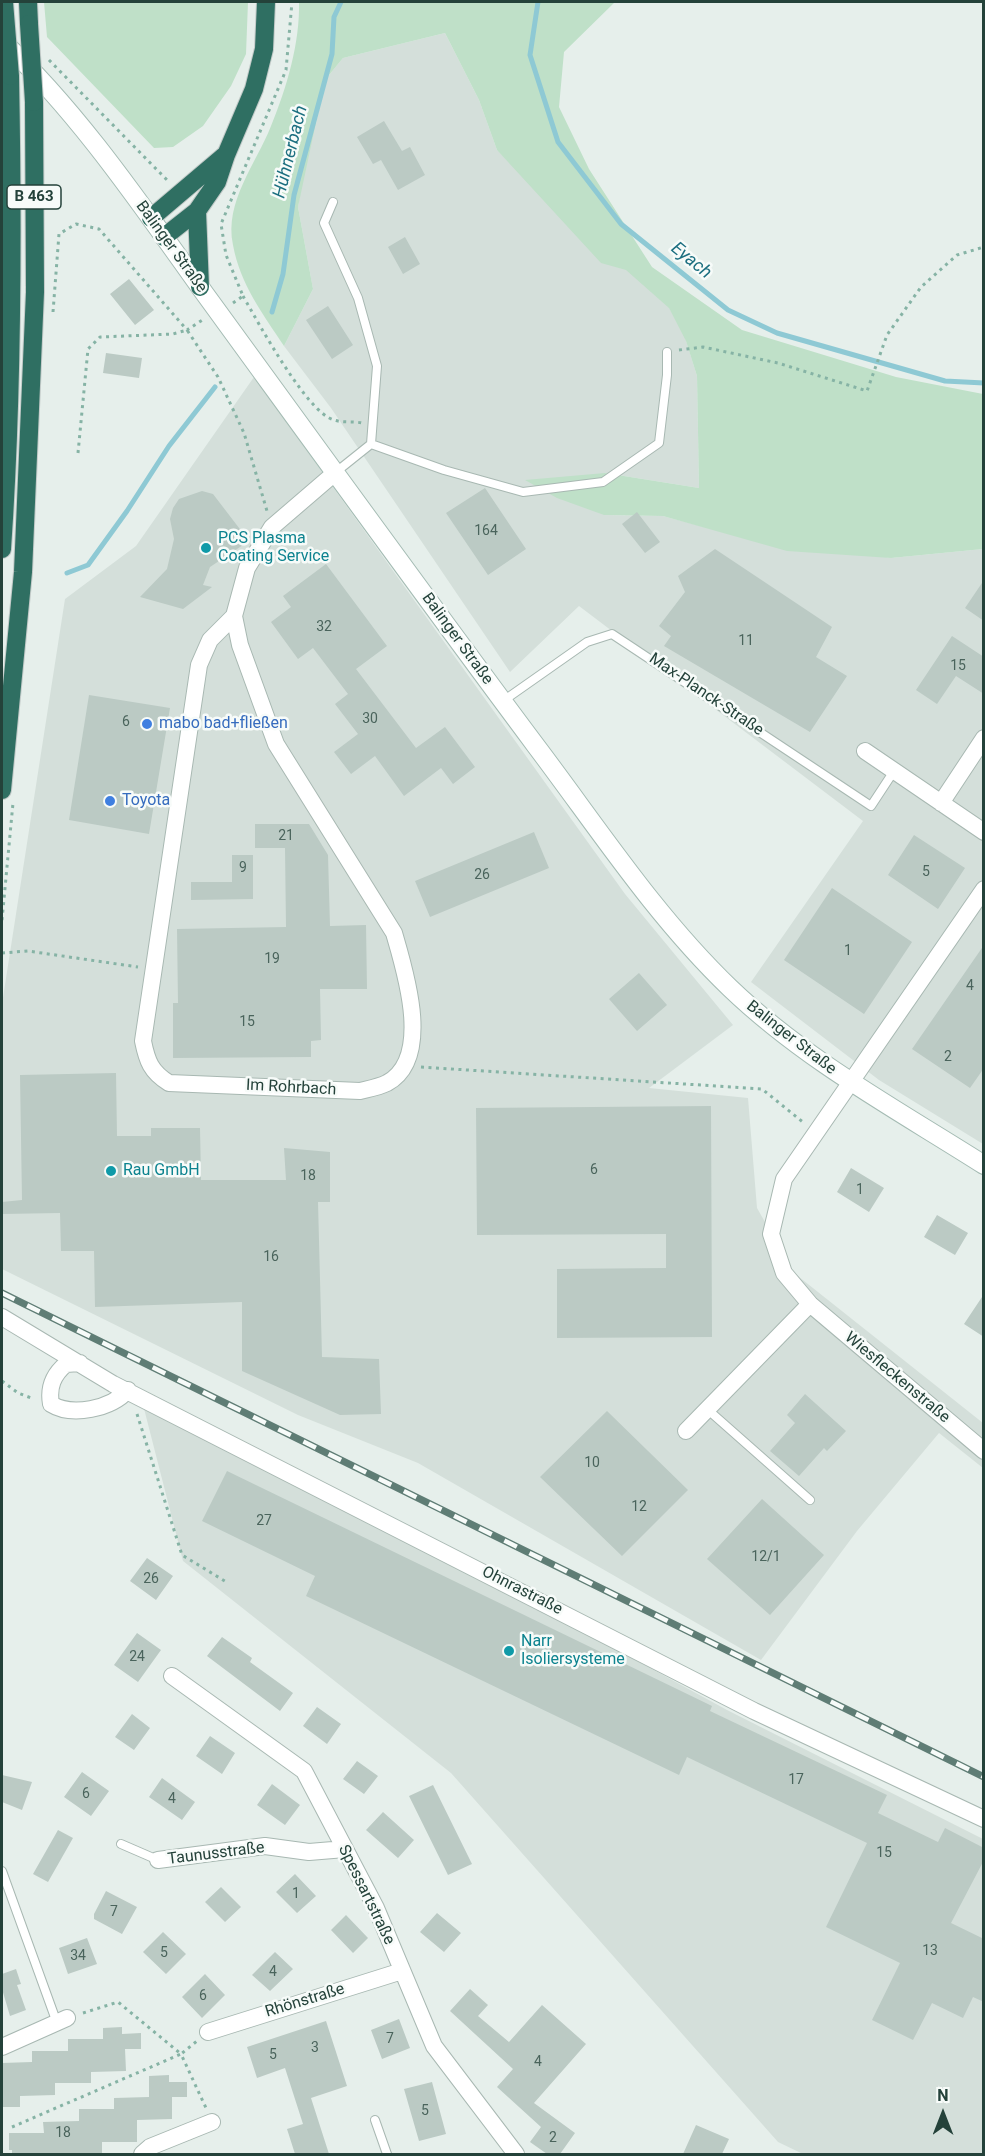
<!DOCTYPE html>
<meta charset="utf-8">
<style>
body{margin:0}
#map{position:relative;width:985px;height:2156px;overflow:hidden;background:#e6efeb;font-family:Roboto,sans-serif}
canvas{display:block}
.frame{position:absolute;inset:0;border:3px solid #24423a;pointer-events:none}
.north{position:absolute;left:913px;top:2084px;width:60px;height:60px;-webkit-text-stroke:4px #f7fbf9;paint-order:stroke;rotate:0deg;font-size:16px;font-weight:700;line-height:24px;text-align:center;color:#24423a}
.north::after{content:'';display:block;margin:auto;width:21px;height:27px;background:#24423a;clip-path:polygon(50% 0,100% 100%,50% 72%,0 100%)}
</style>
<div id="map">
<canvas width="985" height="2156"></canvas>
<div class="frame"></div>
<div class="north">N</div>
</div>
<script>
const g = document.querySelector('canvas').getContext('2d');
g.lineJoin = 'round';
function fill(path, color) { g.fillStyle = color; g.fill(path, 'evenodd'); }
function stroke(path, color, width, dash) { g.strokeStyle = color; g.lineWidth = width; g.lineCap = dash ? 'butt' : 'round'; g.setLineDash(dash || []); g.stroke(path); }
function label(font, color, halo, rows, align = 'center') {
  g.font = font + ' Roboto,sans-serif'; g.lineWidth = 5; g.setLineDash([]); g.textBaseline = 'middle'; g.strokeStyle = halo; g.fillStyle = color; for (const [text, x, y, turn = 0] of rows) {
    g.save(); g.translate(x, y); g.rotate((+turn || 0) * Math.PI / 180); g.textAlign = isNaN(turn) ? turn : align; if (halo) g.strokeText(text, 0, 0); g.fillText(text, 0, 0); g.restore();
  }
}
fill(new Path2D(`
 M445 33 479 100 497 150 669 307 685 337 697 376 699 488 605 473 604 515 663 516 708 528 891 558 983 549V1144L879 1080 751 982 863 821 579 606 510 672 331 408 284 346 313 289 298 207 310 131 316 123 325 80 343 58Z
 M254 377 625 894 733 1025 649 1088 748 1098 757 1208 794 1273 983 1423V1468L939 1433 857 1531 761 1660 418 1463 298 1415 2 1269V1004L65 599 136 546Z
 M139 1389 727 1710 983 1839V2154H803L778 2142 451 1773 183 1561Z`), '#d4dfda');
fill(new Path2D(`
 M44 2H248L246 54 231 86 203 126 173 147 154 148 47 37Z
 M299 2H615L564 52 559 107 589 169 652 267 742 330 896 377 983 394V549L891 558 787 551 663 516 604 515 557 498 525 480 605 473 699 488 697 376 686 341 669 308 626 270 601 263 497 150 479 100 445 33 343 58 325 80 298 207 313 289 284 346C263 314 240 284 233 245 224 202 256 164 271 126 287 87 300 43 299 2Z`), '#bfe0c8');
stroke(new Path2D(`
 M538 2 530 55 558 142 621 224 728 310 777 333 945 381 984 383
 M272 312 283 274 294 195 332 54 334 17 341 2
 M67 573 88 565 127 511 169 446 215 387`), '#8ec9d4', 5);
fill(new Path2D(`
 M384 121 402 151 410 147 425 175 398 190 381 160 373 164 357 137Z
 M405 237 420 264 403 274 388 247Z
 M129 279 154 310 135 325 110 294Z
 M328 306 353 345 332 359 306 320Z
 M106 353 142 358 139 378 103 373Z
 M485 488 526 549 488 575 446 513Z
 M202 491 213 494 249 541 210 567 203 585 212 587 183 609 140 597 167 569 174 539 170 519 173 508 179 499Z
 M637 512 660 542 645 553 622 524Z
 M715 549 832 627 816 657 847 676 810 732 664 646 671 636 659 626 685 592 678 576Z
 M326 564 387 646 356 669 416 748 445 727 475 767 453 784 441 768 404 796 375 756 351 774 334 752 358 734 335 704 348 694 313 648 298 659 271 622 291 607 283 596Z
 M984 580V621L965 608Z
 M952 636 984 657V694L956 676 937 704 916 690Z
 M89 695 170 708 149 834 69 820Z
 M255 824H309L328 855 330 926 366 925 367 989H320L321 1040 311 1041V1057L173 1058V1003H178L177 929 286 927 285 848H255Z
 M534 832 549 868 430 917 415 881Z
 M914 835 965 868 938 909 888 875Z
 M232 855H253V899L191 900V882H232Z
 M832 888 912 942 864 1014 784 960Z
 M984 945V1068L970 1088 912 1049Z
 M639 973 667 1005 637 1031 609 999Z
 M116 1073 117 1136H151V1128H200L201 1180H286L284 1148 330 1152V1202H318L322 1357 379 1359 381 1414 340 1415 242 1371V1302L95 1307 94 1251H61L60 1213 2 1214V1202L22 1200 20 1075Z
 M711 1106 712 1337 557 1338V1269L666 1268V1234L477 1235 476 1108Z
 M851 1168 884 1188 869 1212 837 1192Z
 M937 1215 968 1233 955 1255 924 1237Z
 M984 1294V1337L964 1324Z
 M805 1394 846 1431 827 1451 824 1448 799 1476 770 1451 795 1423 787 1415Z
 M607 1411 688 1490 622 1556 540 1477Z
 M227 1471 712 1706 710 1711 887 1795 878 1813 938 1842 945 1828 984 1848V1860L951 1923 984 1939V2002L973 1997 963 2018 932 2003 913 2040 872 2020 900 1963 826 1927 867 1843 687 1757 679 1775 306 1596 315 1576 202 1521Z
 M762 1499 824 1555 770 1615 707 1559Z
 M147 1558 173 1576 156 1600 130 1581Z
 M137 1633 161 1650 138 1682 114 1665Z
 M222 1637 252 1658 250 1662 293 1693 280 1711 207 1656Z
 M317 1707 341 1724 327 1744 303 1726Z
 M132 1714 150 1728 134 1750 115 1737Z
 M210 1736 235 1753 222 1774 196 1756Z
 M357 1761 378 1776 364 1794 343 1779Z
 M82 1772 109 1791 91 1816 64 1797Z
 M2 1775 32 1782 22 1810 2 1802Z
 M162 1778 195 1802 182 1820 149 1797Z
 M272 1784 300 1805 285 1825 257 1805Z
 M433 1785 472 1864 448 1875 409 1796Z
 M383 1812 414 1840 398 1858 366 1830Z
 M58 1830 73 1838 48 1882 33 1874Z
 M295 1874 316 1896 297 1913 276 1892Z
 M221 1887 241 1907 225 1922 205 1902Z
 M106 1891 137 1907 122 1934 94 1919V1914Z
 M437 1913 461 1933 444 1952 420 1932Z
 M346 1915 368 1938 353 1953 331 1930Z
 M163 1932 186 1954 166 1974 143 1952Z
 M87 1938 97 1964 68 1974 59 1948Z
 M275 1952 293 1969 270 1991 252 1975Z
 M16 1969 21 1984 17 1985 26 2010 10 2016 2 1989V1974Z
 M205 1974 225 1995 202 2018 182 1997Z
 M470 1989 488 2005 478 2016 509 2042 542 2005 586 2044 534 2103 575 2133 560 2154H547L530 2142 541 2127 497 2087 513 2069 450 2011Z
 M399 2019 410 2048 382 2059 371 2030Z
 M326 2021 347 2086 311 2098 329 2154H295L287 2129 303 2124 285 2068 257 2078 247 2047Z
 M122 2027V2034L141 2033V2049H125L126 2071 91 2072V2083H55V2095L20 2096V2107H2V2063L32 2062V2051H68V2039H103V2028Z
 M169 2075V2082H187V2097H172V2119L137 2120V2142H102V2153L12 2154V2150H9V2133H44L43 2122 79 2121V2109H114V2098L149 2097V2076Z
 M432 2082 446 2134 419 2141 404 2089Z
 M696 2125 729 2139 722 2154H683Z`), '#bbcac4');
const lane = new Path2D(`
 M333 202 324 223 358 298 377 366 371 444 336 472
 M371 444 444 470 523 492 603 482 659 443 667 375V352
 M503 701 587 642 612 634 871 806 894 771
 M707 1409 810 1500
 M121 1844 158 1860
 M2 1871 57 2023
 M375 2120 387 2154`);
const street = new Path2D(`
 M234 616 210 640 199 665 143 1041C147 1061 151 1072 169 1083L360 1091C368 1089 379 1087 387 1083 433 1058 405 971 394 933L276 744 240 645 234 616 247 568 272 527 336 472
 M865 751 984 832
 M941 803 984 738
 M984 889 784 1179 771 1234 784 1273 810 1304 984 1451
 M2 1317 113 1384 754 1711 984 1819
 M80 1363 66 1364C53 1375 48 1387 51 1404 72 1417 111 1409 128 1390
 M686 1431 810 1304
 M172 1676 304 1771 376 1908 434 2046 516 2154
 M158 1860 265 1846 309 1852 345 1849
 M208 2032 402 1971
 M2 2047 67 2018
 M142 2154 150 2147 212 2122`);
const secondary = new Path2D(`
 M2 41C78 111 144 209 205 294 315 445 424 596 536 746 598 828 655 916 730 988 805 1060 896 1109 984 1165`);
const highway = new Path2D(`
 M28 2 29 24
 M197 211 200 287
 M151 218 224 156
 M164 237 197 211 217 182 226 155 254 89 264 49 266 2
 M2 549C13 392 13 233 10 76
 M2 790 23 572 35 292 34 102`);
stroke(lane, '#a8b8b2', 10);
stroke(street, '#a8b8b2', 18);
stroke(secondary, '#a4bbb3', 20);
stroke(highway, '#c2cac8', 20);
stroke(new Path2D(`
 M49 60 169 182
 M243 296C258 322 307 413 334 420 343 423 353 421 362 423
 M233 303 243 296 226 255 221 224 286 70 292 2
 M53 312 59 234 76 224 99 229 187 330 204 319
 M679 350 703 347 778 363 867 391 887 335 921 287 957 255 984 247
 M78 453 88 349 100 337 173 334 187 330 218 377 244 433 267 511
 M2 920 13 803
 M2 953 28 951 138 967
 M421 1067 762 1089 804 1123
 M2 1381 18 1393 34 1399
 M137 1414 182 1555 228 1583
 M83 2013 118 2002 181 2054 197 2041
 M12 2127 181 2054 206 2108`), '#86b3a5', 3, [3, 4.5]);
stroke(lane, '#fff', 8);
stroke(street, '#fff', 16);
stroke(secondary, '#fff', 18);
stroke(highway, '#2f6f62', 18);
const rail = new Path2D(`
 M2 1293 984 1777`);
stroke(rail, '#5f7d75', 7);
stroke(rail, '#f7fbf9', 4.5, [14]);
const highwayBridge = new Path2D(`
 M4 2 10 76
 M29 24 34 102`);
stroke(highwayBridge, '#c2cac8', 20, []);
stroke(highwayBridge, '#2f6f62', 18);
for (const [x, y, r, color] of [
 [206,548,6,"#0f9aa8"],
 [147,724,6,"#3f7fe0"],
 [110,801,6,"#3f7fe0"],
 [111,1171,6,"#0f9aa8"],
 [509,1651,6,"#0f9aa8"]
]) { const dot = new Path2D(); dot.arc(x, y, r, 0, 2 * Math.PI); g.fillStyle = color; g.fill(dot); stroke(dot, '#f7fbf9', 2); }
label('14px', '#4a645c', null, [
 ["164",486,531],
 ["32",324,627],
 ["11",746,641],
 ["15",958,666],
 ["30",370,719],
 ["6",126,722],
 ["21",286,836],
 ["9",243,868],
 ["5",926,872],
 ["26",482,875],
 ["1",848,951],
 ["19",272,959],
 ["4",970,986],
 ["15",247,1022],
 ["2",948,1057],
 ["6",594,1170],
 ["18",308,1176],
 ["1",860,1190],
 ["16",271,1257],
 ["10",592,1463],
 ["12",639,1507],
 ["27",264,1521],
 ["12/1",766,1557],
 ["26",151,1579],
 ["24",137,1657],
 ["17",796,1780],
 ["6",86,1794],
 ["4",172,1799],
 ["15",884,1853],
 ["1",296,1894],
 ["7",114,1912],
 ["13",930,1951],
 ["5",164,1953],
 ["34",78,1956],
 ["4",273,1972],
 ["6",203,1996],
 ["7",390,2039],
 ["3",315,2048],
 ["5",273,2055],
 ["4",538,2062],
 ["5",425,2111],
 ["18",63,2133],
 ["2",553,2138]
]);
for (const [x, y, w] of [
 [34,197,54]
]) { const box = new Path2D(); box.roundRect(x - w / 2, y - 12, w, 24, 4.5); g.fillStyle = '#f7fbf9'; g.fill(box); stroke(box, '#24423a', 1.5); }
label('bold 15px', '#24423a', null, [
 ["B 463",34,197]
]);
label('16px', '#24423a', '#f7fbf9', [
 ["Balinger Straße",171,247,54],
 ["Balinger Straße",457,639,54],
 ["Max-Planck-Straße",706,695,34],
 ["Balinger Straße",791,1038,38],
 ["Im Rohrbach",291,1088,3],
 ["Wiesfleckenstraße",897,1378,40],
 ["Ohnrastraße",522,1591,27],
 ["Taunusstraße",216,1854,-7],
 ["Spessartstraße",366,1895,64],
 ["Rhönstraße",305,2001,-17]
]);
label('16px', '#0d838f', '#f7fbf9', [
 ["PCS Plasma",218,539],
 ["Coating Service",218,557],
 ["Rau GmbH",123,1171],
 ["Narr",521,1642],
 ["Isoliersysteme",521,1660]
], 'left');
label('16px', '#366cbe', '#f7fbf9', [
 ["mabo bad+fließen",159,724],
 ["Toyota",122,801]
], 'left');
label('italic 18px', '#1c6f80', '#f7fbf9', [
 ["Hühnerbach",291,152,-76],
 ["Eyach",691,261,39]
]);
</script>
